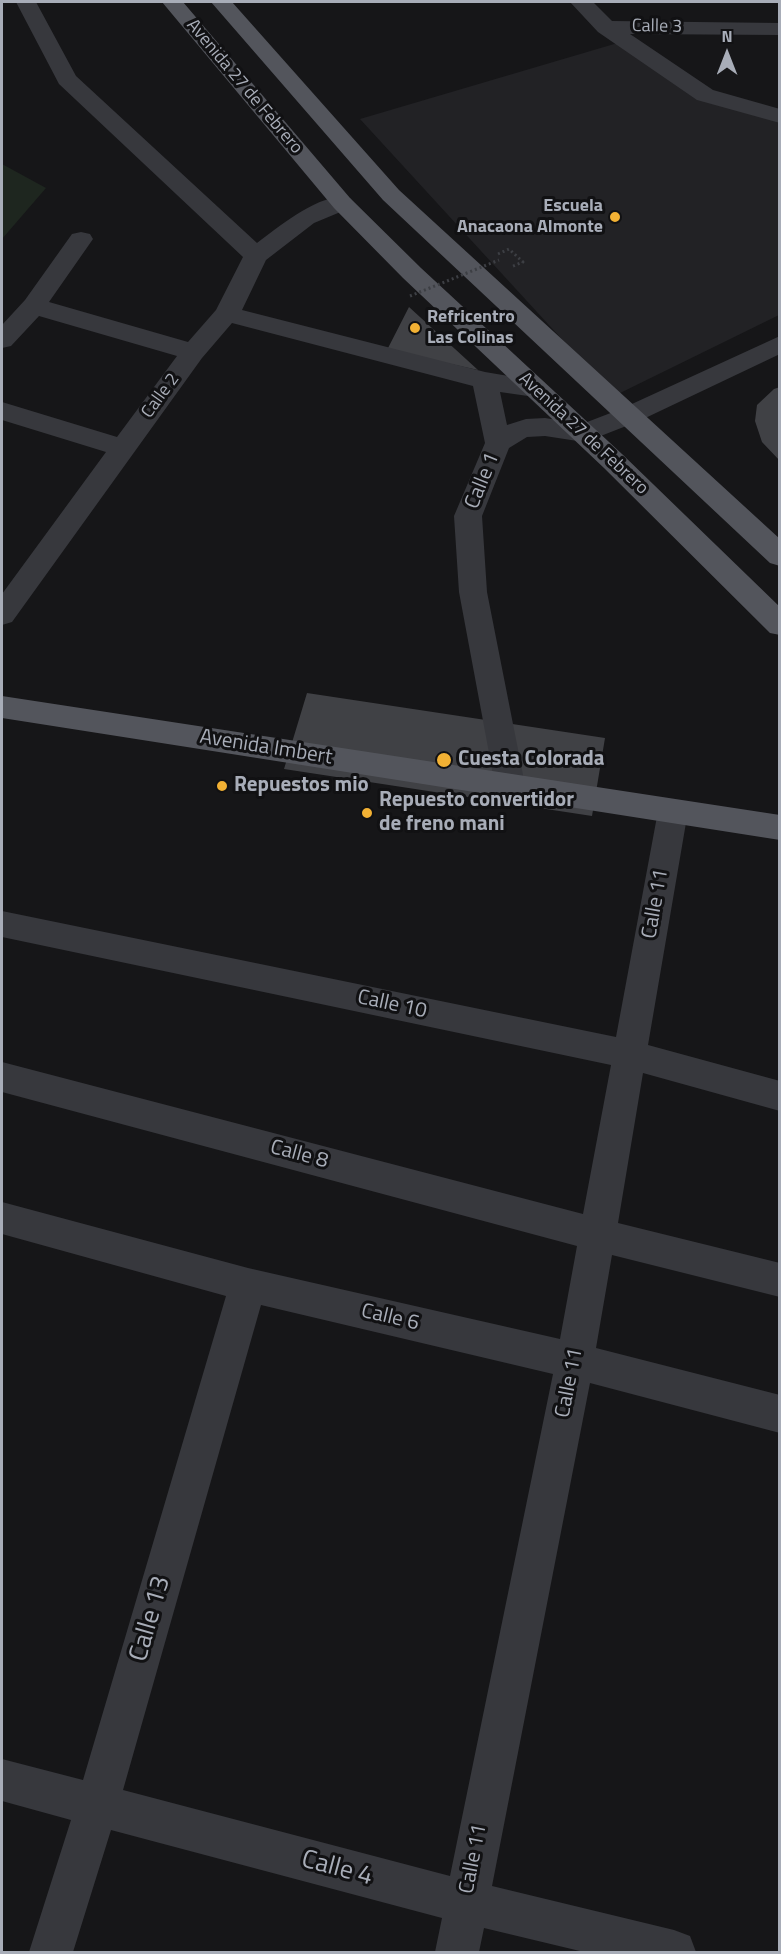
<!DOCTYPE html>
<style>
body{margin:0}
#map{position:relative;width:781px;height:1954px;overflow:hidden;background:#161618;font-family:"Titillium Web",sans-serif}
canvas{display:block}
.frame{position:absolute;inset:0;border:3px solid #a8adb8;pointer-events:none}
.north{position:absolute;left:697px;top:24px;width:60px;height:60px;-webkit-text-stroke:4px #111113;paint-order:stroke;rotate:0deg;font-size:16px;font-weight:700;line-height:24px;text-align:center;color:#a8adb8}
.north::after{content:'';display:block;margin:auto;width:21px;height:27px;background:#a8adb8;clip-path:polygon(50% 0,100% 100%,50% 72%,0 100%)}
</style>
<div id="map">
<canvas width="781" height="1954"></canvas>
<div class="frame"></div>
<div class="north">N</div>
</div>
<script>
const g = document.querySelector('canvas').getContext('2d');
g.lineJoin = 'round';
function fill(path, color) { g.fillStyle = color; g.fill(path, 'evenodd'); }
function stroke(path, color, width, dash) { g.strokeStyle = color; g.lineWidth = width; g.lineCap = dash ? 'butt' : 'round'; g.setLineDash(dash || []); g.stroke(path); }
function label(font, color, halo, rows, align = 'center') {
  g.font = font + ' "Titillium Web",sans-serif'; g.lineWidth = 6; g.setLineDash([]); g.textBaseline = 'middle'; g.strokeStyle = halo; g.fillStyle = color; for (const [text, x, y, turn = 0] of rows) {
    g.save(); g.translate(x, y); g.rotate((+turn || 0) * Math.PI / 180); g.textAlign = isNaN(turn) ? turn : align; if (halo) g.strokeText(text, 0, 0); g.fillText(text, 0, 0); g.restore();
  }
}
fill(new Path2D(`
 M621 42 705 95 779 116V315L614 396 360 119Z`), '#222225');
fill(new Path2D(`
 M2 164 46 188 2 239Z`), '#1e261f');
fill(new Path2D(`
 M409 307 478 370 387 350Z
 M780 387V461L762 442 755 421 757 405 774 389Z
 M307 693 605 738 592 816 284 769Z`), '#404145');
stroke(new Path2D(`
 M498 254 509 249 523 262 511 267`), '#3d3f44', 3, [2, 3]);
fill(new Path2D(`
 M16 2H36L76 76 257 243C279 227 321 191 350 198L354 203 350 208 314 223 266 260 242 310 485 372 544 382 548 388 544 394 535 397 500 392 507 425 526 419 545 418 582 424 621 409 780 336V354L639 421 593 439 584 442 545 436 527 437 509 448 482 516 487 592 525 785 521 794 510 797 499 794 495 785 459 592 454 516 485 443 473 386 232 323 202 358 12 622 2 625V594L106 452 2 420V402L117 437 177 356 39 316 11 346 2 348V325L25 300 72 234 81 232 90 234 93 239 49 302 188 342 216 310 243 257 59 84Z
 M570 2H593L612 21 780 23V35L630 34 713 90 780 109V123L697 100 598 32Z
 M673 799 684 802 688 811 648 1045 780 1081V1111L643 1073 618 1223 780 1263V1297L612 1255 596 1348 780 1395V1433L590 1383 492 1886 674 1930 690 1936 696 1952H584L484 1928 479 1952H435L442 1918 111 1830 73 1952H29L71 1820 2 1801V1759L83 1780 226 1296 2 1234V1202L248 1268 560 1339 577 1246 2 1092V1062L583 1214 611 1065 2 937V911L616 1037 658 811 662 802ZM261 1305 553 1374 450 1876 123 1790Z`), '#37383d');
fill(new Path2D(`
 M162 2H183L350 198 421 268 622 454 780 607V635L770 633 604 468 403 278 334 208Z
 M211 2H232L399 190 780 539V566L770 563 383 200Z
 M2 696 780 815V840L2 718Z`), '#53555c');
stroke(new Path2D(`
 M410 296 499 260`), '#3d3f44', 3, [2, 3]);
for (const [x, y, r, color] of [
 [615,217,6,"#f2b134"],
 [415,328,6,"#f2b134"],
 [444,760,8,"#f2b134"],
 [222,786,6,"#f2b134"],
 [367,813,6,"#f2b134"]
]) { const dot = new Path2D(); dot.arc(x, y, r, 0, 2 * Math.PI); g.fillStyle = color; g.fill(dot); stroke(dot, '#111113', 2); }
label('18px', '#a8adb8', '#111113', [
 ["Calle 3",657,27,1],
 ["Avenida 27 de Febrero",244,87,50],
 ["Calle 2",161,396,-54],
 ["Avenida 27 de Febrero",583,434,43]
]);
label('bold 18px', '#a8adb8', '#111113', [
 ["Escuela",603,207],
 ["Anacaona Almonte",603,228],
 ["Refricentro",427,318,"left"],
 ["Las Colinas",427,339,"left"]
], 'right');
label('21px', '#a8adb8', '#111113', [
 ["Calle 1",483,481,-68],
 ["Avenida Imbert",266,748,9],
 ["Calle 11",656,904,-80],
 ["Calle 10",392,1005,12],
 ["Calle 8",299,1155,15],
 ["Calle 6",390,1318,13],
 ["Calle 11",570,1383,-79],
 ["Calle 11",474,1859,-79]
]);
label('bold 21px', '#a8adb8', '#111113', [
 ["Cuesta Colorada",458,760],
 ["Repuestos mio",234,786],
 ["Repuesto convertidor",379,801],
 ["de freno mani",379,825]
], 'left');
label('26px', '#a8adb8', '#111113', [
 ["Calle 13",151,1619,-74],
 ["Calle 4",337,1869,15]
]);
</script>
